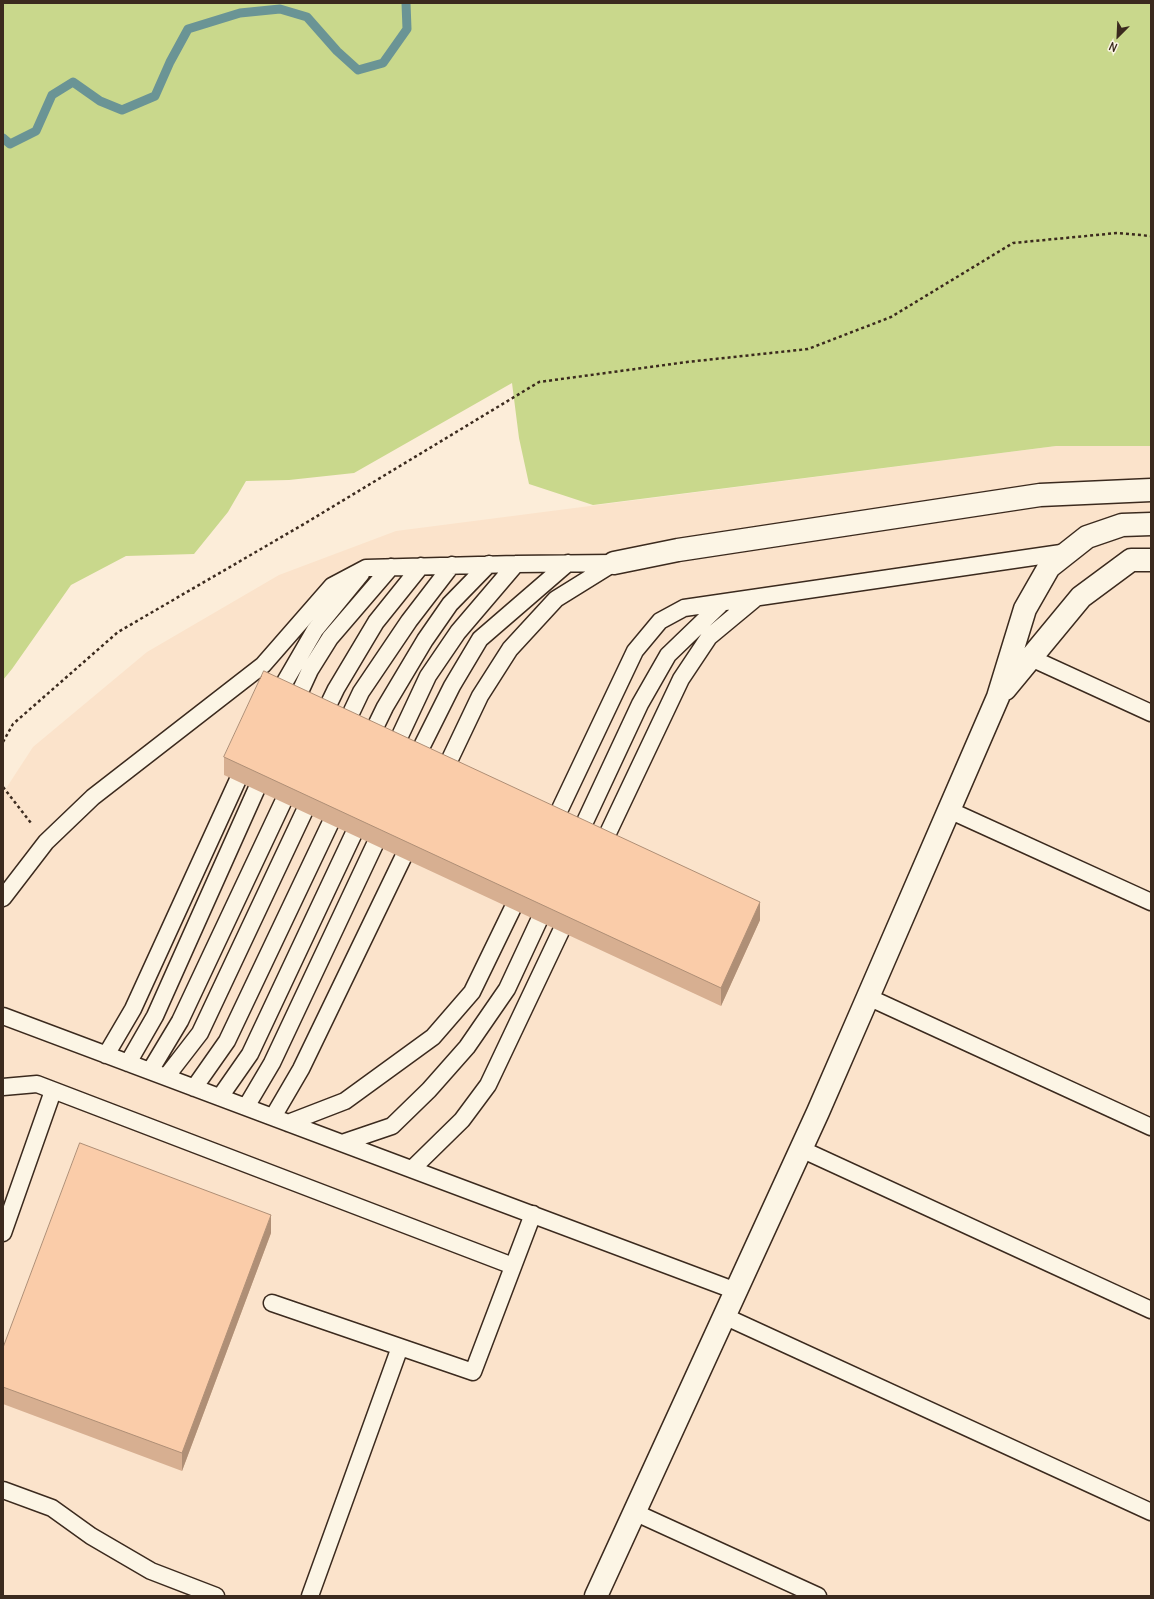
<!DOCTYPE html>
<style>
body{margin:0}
#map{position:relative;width:1154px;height:1599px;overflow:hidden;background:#fcedd9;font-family:Delius,sans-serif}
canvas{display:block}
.frame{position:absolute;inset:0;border:4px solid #3b2a1e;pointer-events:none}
.north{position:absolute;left:1098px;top:16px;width:40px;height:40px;-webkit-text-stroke:3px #fcf5e5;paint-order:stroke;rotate:204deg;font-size:11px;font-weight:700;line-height:16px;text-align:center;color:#3b2a1e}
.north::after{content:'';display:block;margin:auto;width:14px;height:18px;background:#3b2a1e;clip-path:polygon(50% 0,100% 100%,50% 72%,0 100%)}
</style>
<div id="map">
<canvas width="1154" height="1599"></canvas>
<div class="frame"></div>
<div class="north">N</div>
</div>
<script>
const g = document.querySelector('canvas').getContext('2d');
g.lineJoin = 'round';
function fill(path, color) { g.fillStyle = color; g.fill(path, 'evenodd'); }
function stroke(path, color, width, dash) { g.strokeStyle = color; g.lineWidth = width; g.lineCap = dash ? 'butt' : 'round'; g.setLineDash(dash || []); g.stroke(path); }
fill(new Path2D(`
 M1056 446H1151V1596H3V793L33 747 147 652 279 575 396 531Z`), '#fbe3cb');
fill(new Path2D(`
 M3 3H1151V446H1056L593 505 529 484 519 438 512 383 354 473 289 480 246 481 228 512 194 554 126 556 71 585 12 669 3 680Z`), '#c9d88c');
stroke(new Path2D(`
 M3 138 10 144 36 131 52 95 73 82 100 101 122 110 155 96 170 62 188 29 240 13 280 9 307 17 337 51 358 70 383 63 407 29 406 3`), '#6a9495', 9);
const lane = new Path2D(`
 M1031 658 1151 713
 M275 699 315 630 361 574
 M293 707 310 670 330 638 391 567
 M321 720 336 689 376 622 421 566
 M342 732 361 692 409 621 452 565
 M367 744 385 707 425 640 450 604 489 564
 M391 755 428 676 458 632 516 564
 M413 764 452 686 480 639 568 563
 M441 778 480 696 510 649 556 599 614 563
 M949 810 1151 902
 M551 828 635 651 660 621 684 608 1068 552
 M576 841 640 704 668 655 722 603
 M599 852 681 679 709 637 756 598
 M3 898 46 842 93 797 263 665 332 586 366 568 516 564 614 563
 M868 997 1151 1127
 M3 1016 736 1291
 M106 1055 133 1009 246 762
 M128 1063 155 1016 265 770
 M150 1071 180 1021 292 783
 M166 1077 200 1033 313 793
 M3 1087 37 1084 513 1266
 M194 1088 227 1041 339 805
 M220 1097 250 1054 362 816
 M246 1107 272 1063 384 825
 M273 1117 301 1069 412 839
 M288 1123 345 1101 433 1037 472 992 522 889
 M342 1143 392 1126 429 1090 467 1047 507 989 548 901
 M801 1149 1151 1310
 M412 1169 462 1120 488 1085 570 912
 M3 1233 53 1091
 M272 1303 473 1372 533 1214
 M724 1316 1151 1512
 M3 1490 52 1508 91 1536 151 1571 216 1596
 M634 1512 818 1596
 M310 1596 400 1347`);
const street = new Path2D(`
 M614 563 678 550 1040 495 1151 490
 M1005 689 1081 597 1131 560H1151
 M596 1596 818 1112 868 997 998 697 1025 609 1049 567 1087 537 1122 525 1151 524`);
stroke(lane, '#3b2a1e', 19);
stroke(street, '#3b2a1e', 25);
stroke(new Path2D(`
 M3 742 13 724 118 632 304 524 539 382 687 362 808 349 891 317 1013 243 1117 233 1151 236
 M3 787 31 823`), '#3b2a1e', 2.5, [3, 3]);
stroke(lane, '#fcf5e5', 16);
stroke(street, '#fcf5e5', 22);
fill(new Path2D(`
 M224 757 760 920 721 1006 224 775Z
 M271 1233 182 1471 3 1404V1348Z`), '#d7af91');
fill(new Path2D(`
 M760 902V920L721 1006V988Z
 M271 1215V1233L182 1471V1453Z`), '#af8f76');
const building = new Path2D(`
 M264 671 760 902 721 988 224 757Z
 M80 1143 271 1215 182 1453 3 1387V1348Z`);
fill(building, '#facca9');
stroke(building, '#af8f76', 1);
</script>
